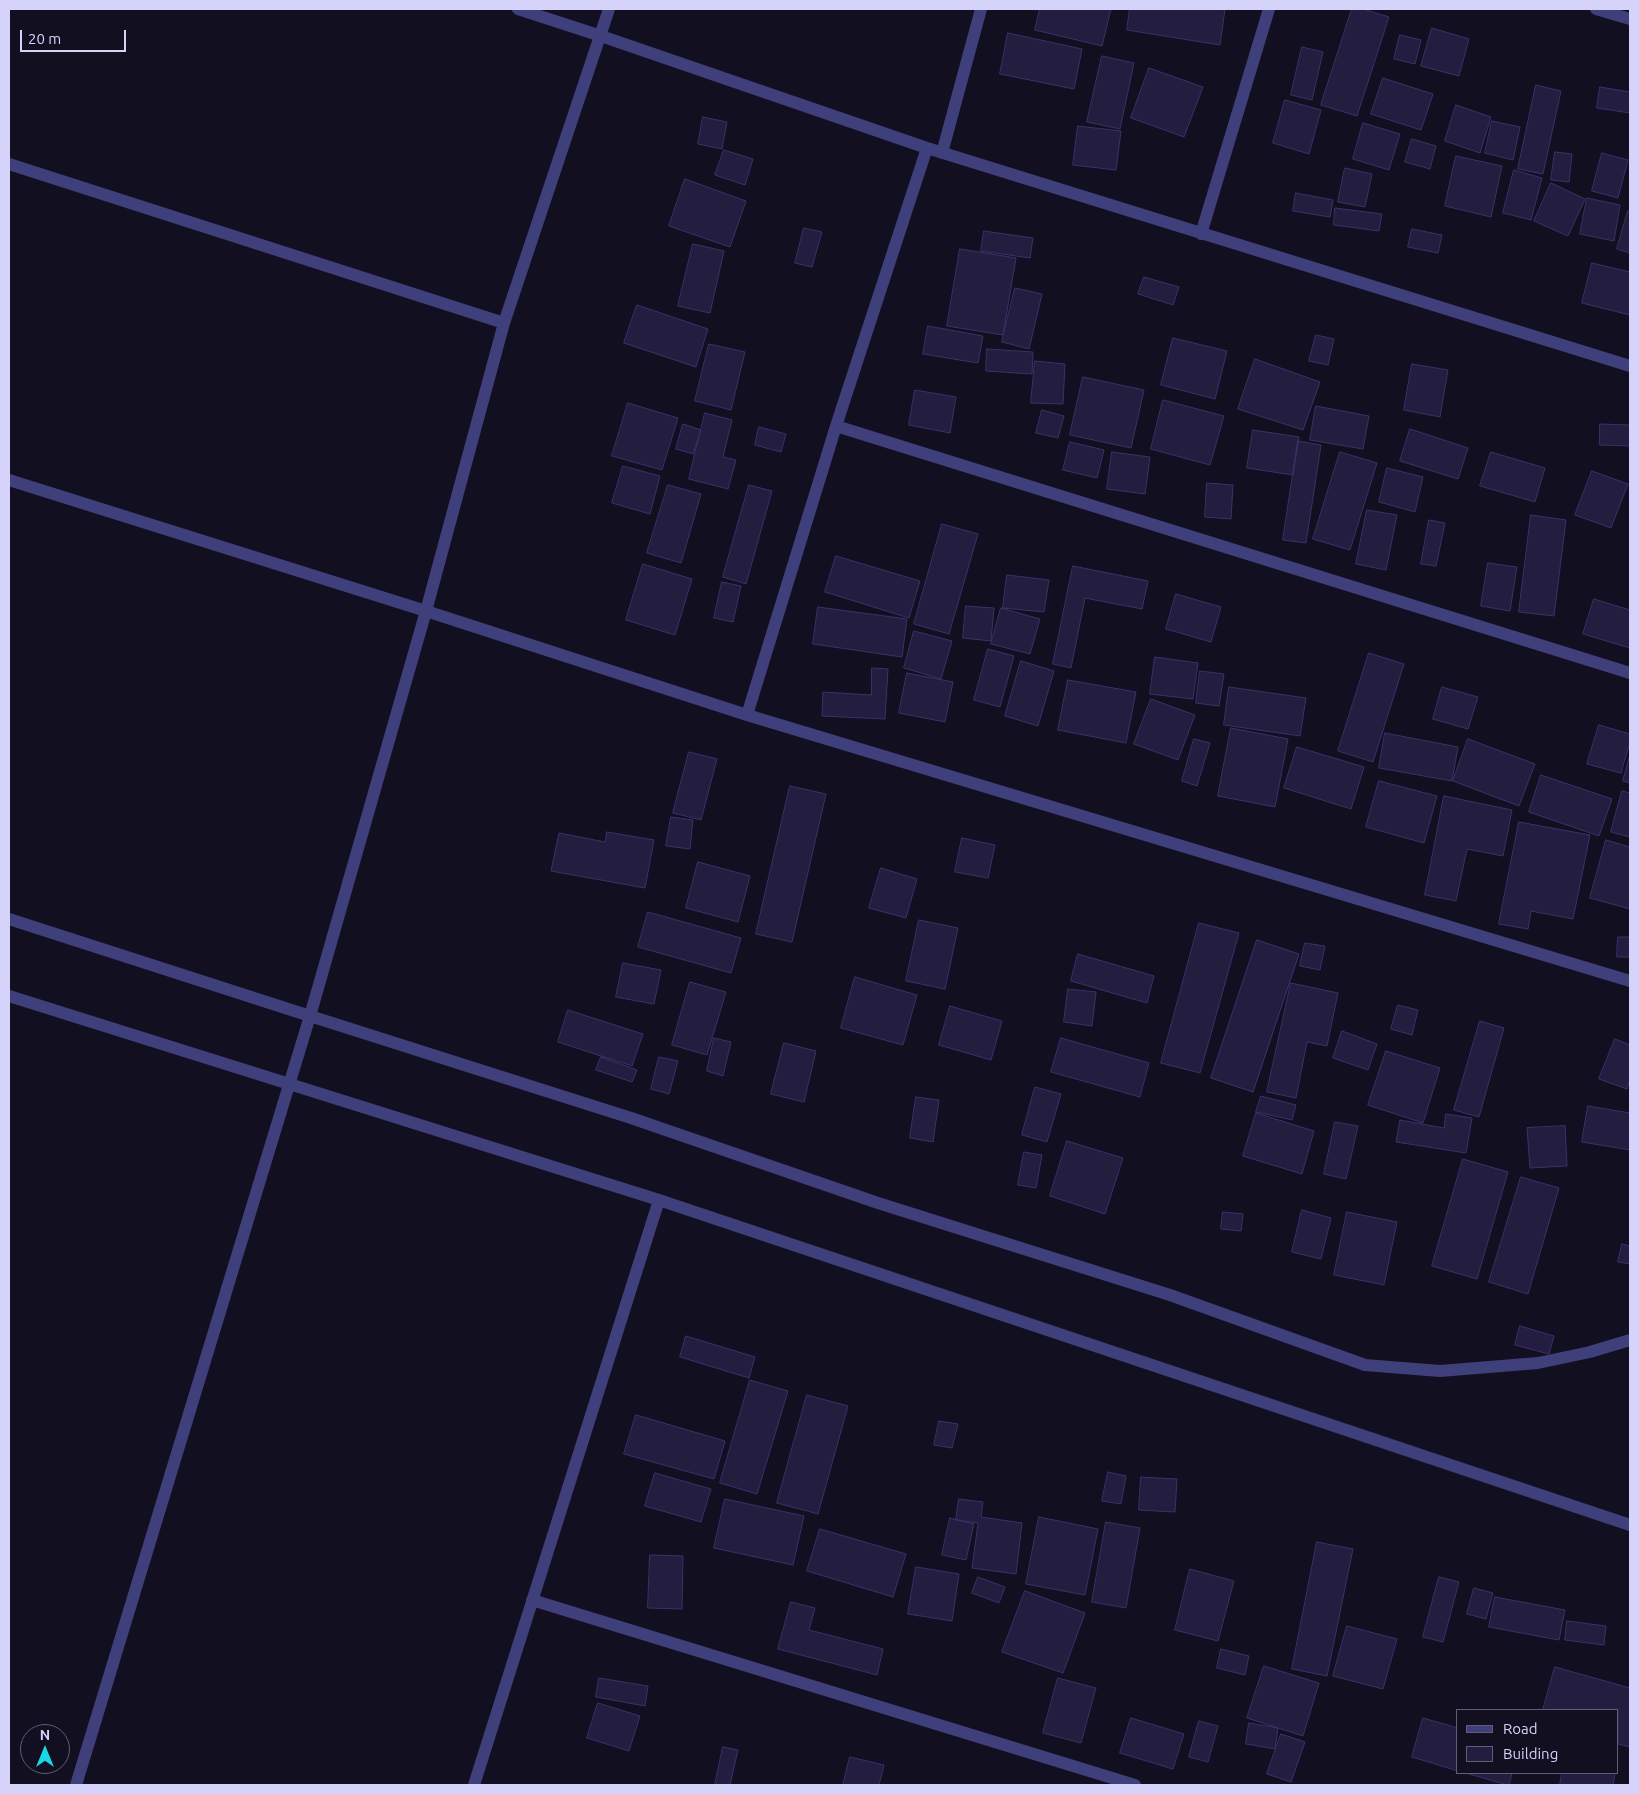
<!DOCTYPE html>
<style>
body{margin:0}
#map{position:relative;width:1639px;height:1794px;overflow:hidden;background:#120f21;font-family:Ubuntu,sans-serif}
canvas{display:block}
.frame{position:absolute;inset:0;border:10px solid #d6d3fb;pointer-events:none}
.legend{position:absolute;left:1456px;top:1709px;width:162px;height:65px;box-sizing:border-box;background:#120f21;border:1px solid #605d78;margin:0;padding:6px 9px;list-style:none;font-size:15px;color:#d6d3fb}
.legend li{display:flex;align-items:center;gap:10px;height:25px}
.legend b{width:25px;border:1px solid #605d78}
.north{position:absolute;left:20px;top:1724px;width:50px;height:50px;box-sizing:border-box;background:#120f21;border:1px solid #605d78;border-radius:50%;rotate:0deg;font-size:14px;font-weight:700;line-height:20px;text-align:center;color:#d6d3fb}
.north::after{content:'';display:block;margin:auto;width:18px;height:22px;background:#16d9e5;clip-path:polygon(50% 0,100% 100%,50% 72%,0 100%)}
.scale{position:absolute;left:20px;top:30px;width:106px;height:22px;box-sizing:border-box;border:2px solid #d6d3fb;border-top:0;padding-left:6px;font-size:15px;line-height:18px;white-space:nowrap;color:#d6d3fb;-webkit-text-stroke:4px #120f21;paint-order:stroke}
</style>
<div id="map">
<canvas width="1639" height="1794"></canvas>
<div class="frame"></div>
<ul class="legend">
<li><b style="height:6px;background:#3f3f7b"></b>Road</li>
<li><b style="height:14px;background:#231d40"></b>Building</li>
</ul>
<div class="north">N</div>
<div class="scale">20 m</div>
</div>
<script>
const g = document.querySelector('canvas').getContext('2d');
g.lineJoin = 'round';
function fill(path, color) { g.fillStyle = color; g.fill(path, 'evenodd'); }
function stroke(path, color, width, dash) { g.strokeStyle = color; g.lineWidth = width; g.lineCap = dash ? 'butt' : 'round'; g.setLineDash(dash || []); g.stroke(path); }
const building = new Path2D(`
 M1040 9H1111L1102 46 1035 30Z
 M1130 9H1225L1220 45 1127 30Z
 M1352 9H1363L1389 17 1357 116 1321 105Z
 M1432 28 1469 39 1459 76 1421 66Z
 M1008 33 1082 49 1074 89 1000 74Z
 M1400 35 1421 40 1415 64 1394 59Z
 M1302 47 1323 52 1312 100 1291 95Z
 M1102 56 1134 63 1120 129 1087 122Z
 M1149 68 1203 87 1184 137 1131 118Z
 M1383 78 1433 94 1421 130 1371 114Z
 M1536 85 1561 91 1543 174 1518 169Z
 M1600 87 1630 92V113L1597 108Z
 M1285 100 1321 110 1309 154 1273 143Z
 M1456 105 1491 117 1480 153 1445 141Z
 M703 117 727 122 722 149 698 144Z
 M1492 121 1520 127 1513 160 1485 153Z
 M1363 123 1400 134 1389 170 1353 159Z
 M1078 126 1121 131 1116 170 1073 165Z
 M1412 139 1436 146 1430 169 1405 162Z
 M724 150 753 159 745 185 715 175Z
 M1555 152 1572 154 1569 182 1551 180Z
 M1602 153 1628 160 1618 198 1592 191Z
 M1456 156 1502 166 1491 217 1445 206Z
 M1345 168 1372 174 1365 207 1338 202Z
 M1514 170 1542 178 1531 220 1503 213Z
 M685 179 746 201 730 247 669 226Z
 M1551 183 1585 199 1568 236 1534 221Z
 M1296 193 1333 200 1330 217 1293 211Z
 M1587 198 1620 205 1614 241 1580 234Z
 M1335 208 1382 214 1379 231 1334 225Z
 M1628 211H1630V253L1617 249Z
 M804 228 822 232 812 267 795 263Z
 M1412 229 1442 235 1438 253 1408 247Z
 M984 231 1033 238 1030 258 981 251Z
 M693 244 724 251 710 313 678 306Z
 M960 249 1016 258 1003 335 947 326Z
 M1592 263 1630 272V315L1582 303Z
 M1144 277 1179 287 1173 305 1138 294Z
 M1015 288 1042 294 1029 349 1002 342Z
 M637 305 708 329 696 367 624 343Z
 M928 326 983 336 978 363 923 354Z
 M1316 335 1334 339 1328 365 1309 361Z
 M1173 338 1227 351 1215 399 1161 385Z
 M709 344 745 352 731 410 695 401Z
 M987 349 1033 352 1032 374 986 371Z
 M1255 359 1320 382 1303 430 1238 409Z
 M1035 361 1065 364 1063 404 1031 403Z
 M1412 364 1448 370 1440 417 1404 410Z
 M1083 377 1144 390 1131 448 1070 435Z
 M915 390 956 397 950 433 909 425Z
 M1163 400 1224 416 1210 465 1151 449Z
 M628 403 678 418 662 470 612 456Z
 M1316 406 1369 416 1363 449 1310 440Z
 M1042 410 1064 416 1058 438 1036 433Z
 M705 413 732 420 723 457 736 460 728 489 689 479Z
 M683 424 701 430 693 454 676 449Z
 M1600 424 1630 425V446L1600 445Z
 M759 427 786 434 781 452 755 445Z
 M1410 429 1468 448 1458 479 1400 461Z
 M1253 430 1299 437 1293 475 1247 468Z
 M1298 441 1321 445 1306 543 1283 540Z
 M1070 442 1104 450 1097 478 1063 470Z
 M1112 452 1150 457 1145 494 1107 489Z
 M1340 452 1377 463 1350 550 1313 539Z
 M1491 452 1545 468 1535 502 1480 486Z
 M623 466 660 476 650 514 612 503Z
 M1387 468 1423 477 1415 512 1379 502Z
 M1592 471 1628 484 1611 528 1575 515Z
 M1207 483 1233 485 1231 519 1205 517Z
 M668 485 701 494 681 563 647 553Z
 M749 485 772 491 746 584 723 577Z
 M1367 510 1397 515 1386 570 1356 564Z
 M1531 515 1566 520 1554 616 1519 612Z
 M1429 520 1445 523 1436 566 1421 564Z
 M942 524 978 534 949 634 914 624Z
 M836 556 920 581 909 618 825 592Z
 M1488 563 1517 567 1510 611 1481 606Z
 M643 564 692 579 675 635 626 620Z
 M1073 566 1148 581 1142 609 1085 598 1071 668 1053 664Z
 M1007 575 1049 580 1044 612 1003 608Z
 M722 582 741 586 733 622 714 618Z
 M1176 594 1221 607 1211 642 1166 629Z
 M1594 599 1630 610V648L1583 634Z
 M966 606 994 608 991 641 963 638Z
 M818 607 907 619 902 657 813 644Z
 M1001 608 1040 619 1030 654 991 644Z
 M914 631 952 641 941 679 904 668Z
 M988 649 1014 656 1000 707 974 700Z
 M1369 653 1404 664 1373 762 1338 751Z
 M1155 657 1198 663 1193 699 1150 694Z
 M1021 661 1054 671 1038 726 1005 716Z
 M872 668 888 669 885 719 822 716 823 692 871 695Z
 M1200 671 1224 674 1219 706 1196 703Z
 M907 673 953 682 945 722 899 713Z
 M1068 680 1136 692 1126 743 1058 730Z
 M1229 687 1306 698 1300 736 1224 725Z
 M1442 687 1478 697 1468 729 1433 719Z
 M1151 699 1195 715 1178 760 1134 744Z
 M1599 725 1630 734V742L1621 773 1587 764Z
 M1231 728 1288 739 1275 807 1218 796Z
 M1385 733 1458 747 1452 781 1379 768Z
 M1194 739 1210 743 1197 786 1182 781Z
 M1468 739 1535 764 1519 806 1453 781Z
 M1297 747 1364 767 1351 809 1284 788Z
 M689 752 717 759 701 820 673 813Z
 M1630 755V783L1623 781Z
 M1541 775 1612 799 1599 836 1529 812Z
 M1379 781 1437 796 1424 843 1366 827Z
 M790 786 826 794 792 942 756 934Z
 M1622 791 1630 793V837L1611 832Z
 M1444 796 1512 810 1503 856 1467 849 1456 901 1425 895Z
 M671 817 693 820 690 849 666 846Z
 M1519 822 1590 835 1573 919 1531 911 1528 929 1499 924Z
 M607 832 654 840 645 888 551 871 559 833 605 842Z
 M962 838 995 845 988 878 955 872Z
 M1606 840 1630 847V909L1590 898Z
 M698 862 750 876 738 922 686 908Z
 M881 868 917 879 906 918 869 908Z
 M648 912 741 938 731 973 638 947Z
 M919 920 958 928 945 989 906 981Z
 M1199 923 1239 933 1200 1073 1161 1063Z
 M1618 937H1630V957H1617Z
 M1257 940 1299 954 1253 1092 1211 1078Z
 M1305 943 1325 946 1320 970 1300 966Z
 M1078 954 1154 976 1147 1003 1071 981Z
 M623 963 661 970 654 1004 616 997Z
 M855 977 917 995 903 1045 841 1028Z
 M690 982 726 992 707 1055 672 1045Z
 M1291 983 1338 993 1327 1046 1307 1042 1296 1098 1267 1092Z
 M1068 989 1096 992 1092 1026 1064 1022Z
 M1398 1005 1418 1010 1412 1035 1391 1029Z
 M950 1006 1002 1021 991 1060 939 1045Z
 M568 1010 643 1034 632 1066 558 1042Z
 M1480 1021 1504 1028 1479 1117 1454 1110Z
 M1342 1031 1377 1044 1368 1070 1333 1058Z
 M714 1038 731 1042 723 1076 707 1071Z
 M1061 1038 1149 1063 1140 1097 1051 1072Z
 M1615 1039 1630 1045V1079L1627 1089 1599 1079Z
 M784 1043 816 1051 804 1102 771 1094Z
 M1386 1051 1440 1068 1423 1123 1368 1105Z
 M601 1057 637 1070 632 1082 596 1070Z
 M659 1057 678 1061 669 1094 651 1089Z
 M1035 1087 1061 1094 1047 1142 1022 1135Z
 M1261 1096 1296 1105 1292 1120 1256 1112Z
 M916 1097 939 1100 933 1142 910 1138Z
 M1588 1106 1630 1113V1150L1582 1142Z
 M1256 1113 1314 1131 1302 1174 1243 1156Z
 M1446 1114 1472 1118 1466 1153 1396 1142 1400 1120 1444 1128Z
 M1335 1122 1358 1126 1346 1179 1324 1174Z
 M1565 1126 1567 1166 1530 1168 1527 1128Z
 M1067 1141 1123 1158 1105 1214 1050 1196Z
 M1024 1152 1042 1155 1036 1188 1018 1185Z
 M1463 1159 1508 1172 1477 1279 1432 1266Z
 M1521 1177 1559 1188 1528 1294 1489 1282Z
 M1302 1210 1331 1218 1321 1259 1292 1252Z
 M1223 1212 1243 1214 1241 1231 1221 1229Z
 M1347 1212 1397 1222 1384 1285 1334 1275Z
 M1622 1244 1630 1246V1264L1618 1262Z
 M1520 1326 1554 1336 1549 1354 1515 1345Z
 M686 1336 755 1357 749 1378 680 1357Z
 M750 1380 788 1391 757 1494 720 1483Z
 M807 1395 848 1406 818 1514 777 1503Z
 M636 1415 725 1441 714 1479 624 1454Z
 M939 1421 958 1424 952 1448 934 1445Z
 M1108 1472 1126 1476 1121 1504 1102 1501Z
 M655 1473 711 1489 701 1522 645 1506Z
 M1141 1477 1177 1479 1175 1512 1139 1510Z
 M725 1499 804 1516 793 1565 714 1548Z
 M959 1499 983 1502 981 1517 1022 1523 1016 1574 972 1568 978 1523 956 1520Z
 M1039 1517 1098 1529 1085 1595 1026 1584Z
 M950 1518 974 1524 966 1560 942 1555Z
 M1106 1522 1140 1528 1126 1608 1092 1602Z
 M820 1529 906 1554 893 1597 807 1571Z
 M1317 1542 1353 1549 1327 1676 1292 1669Z
 M650 1555 683 1556 682 1609 648 1608Z
 M916 1567 959 1574 952 1621 908 1614Z
 M1190 1569 1234 1581 1218 1641 1175 1630Z
 M978 1577 1005 1587 999 1603 972 1593Z
 M1439 1577 1459 1582 1443 1642 1423 1637Z
 M1474 1588 1493 1593 1486 1619 1467 1614Z
 M1025 1591 1085 1613 1063 1673 1002 1652Z
 M1495 1597 1565 1610 1559 1640 1489 1627Z
 M791 1602 815 1608 809 1630 883 1649 877 1675 778 1649Z
 M1567 1621 1606 1626 1604 1645 1565 1640Z
 M1347 1626 1397 1639 1383 1689 1333 1676Z
 M1221 1649 1249 1656 1245 1675 1217 1668Z
 M1264 1666 1319 1683 1303 1736 1247 1718Z
 M1555 1667 1630 1688V1747L1618 1744V1710H1543Z
 M599 1678 648 1686 645 1706 596 1697Z
 M1058 1678 1096 1688 1081 1743 1043 1733Z
 M598 1703 640 1716 629 1751 587 1738Z
 M1131 1718 1184 1734 1173 1769 1120 1753Z
 M1423 1718 1458 1728V1771L1412 1757Z
 M1199 1721 1218 1726 1208 1762 1189 1757Z
 M1249 1723 1278 1728 1275 1749 1246 1744Z
 M1281 1734 1305 1742 1291 1782 1267 1774Z
 M723 1747 738 1750 730 1785H715Z
 M850 1757 884 1765 879 1785H843Z
 M1466 1773H1512L1509 1785Z
 M1562 1773H1615L1613 1785H1560Z`);
fill(building, '#231d40');
stroke(building, '#3a326a', 1);
stroke(new Path2D(`
 M518 9 601 36 927 148 1630 366
 M1596 9 1630 19
 M942 153 981 9
 M9 164 504 323
 M1201 234 1269 9
 M836 426 1630 673
 M9 480 426 611 747 715 1630 981
 M747 715 836 426 927 148
 M9 919 310 1016 631 1118 878 1203 1170 1295 1365 1365 1440 1371 1538 1363 1590 1352 1630 1340
 M9 996 659 1200 1630 1525
 M532 1600 1135 1785
 M76 1785 310 1016 426 611 504 323 609 9
 M474 1785 659 1200`), '#3f3f7b', 12);
</script>
